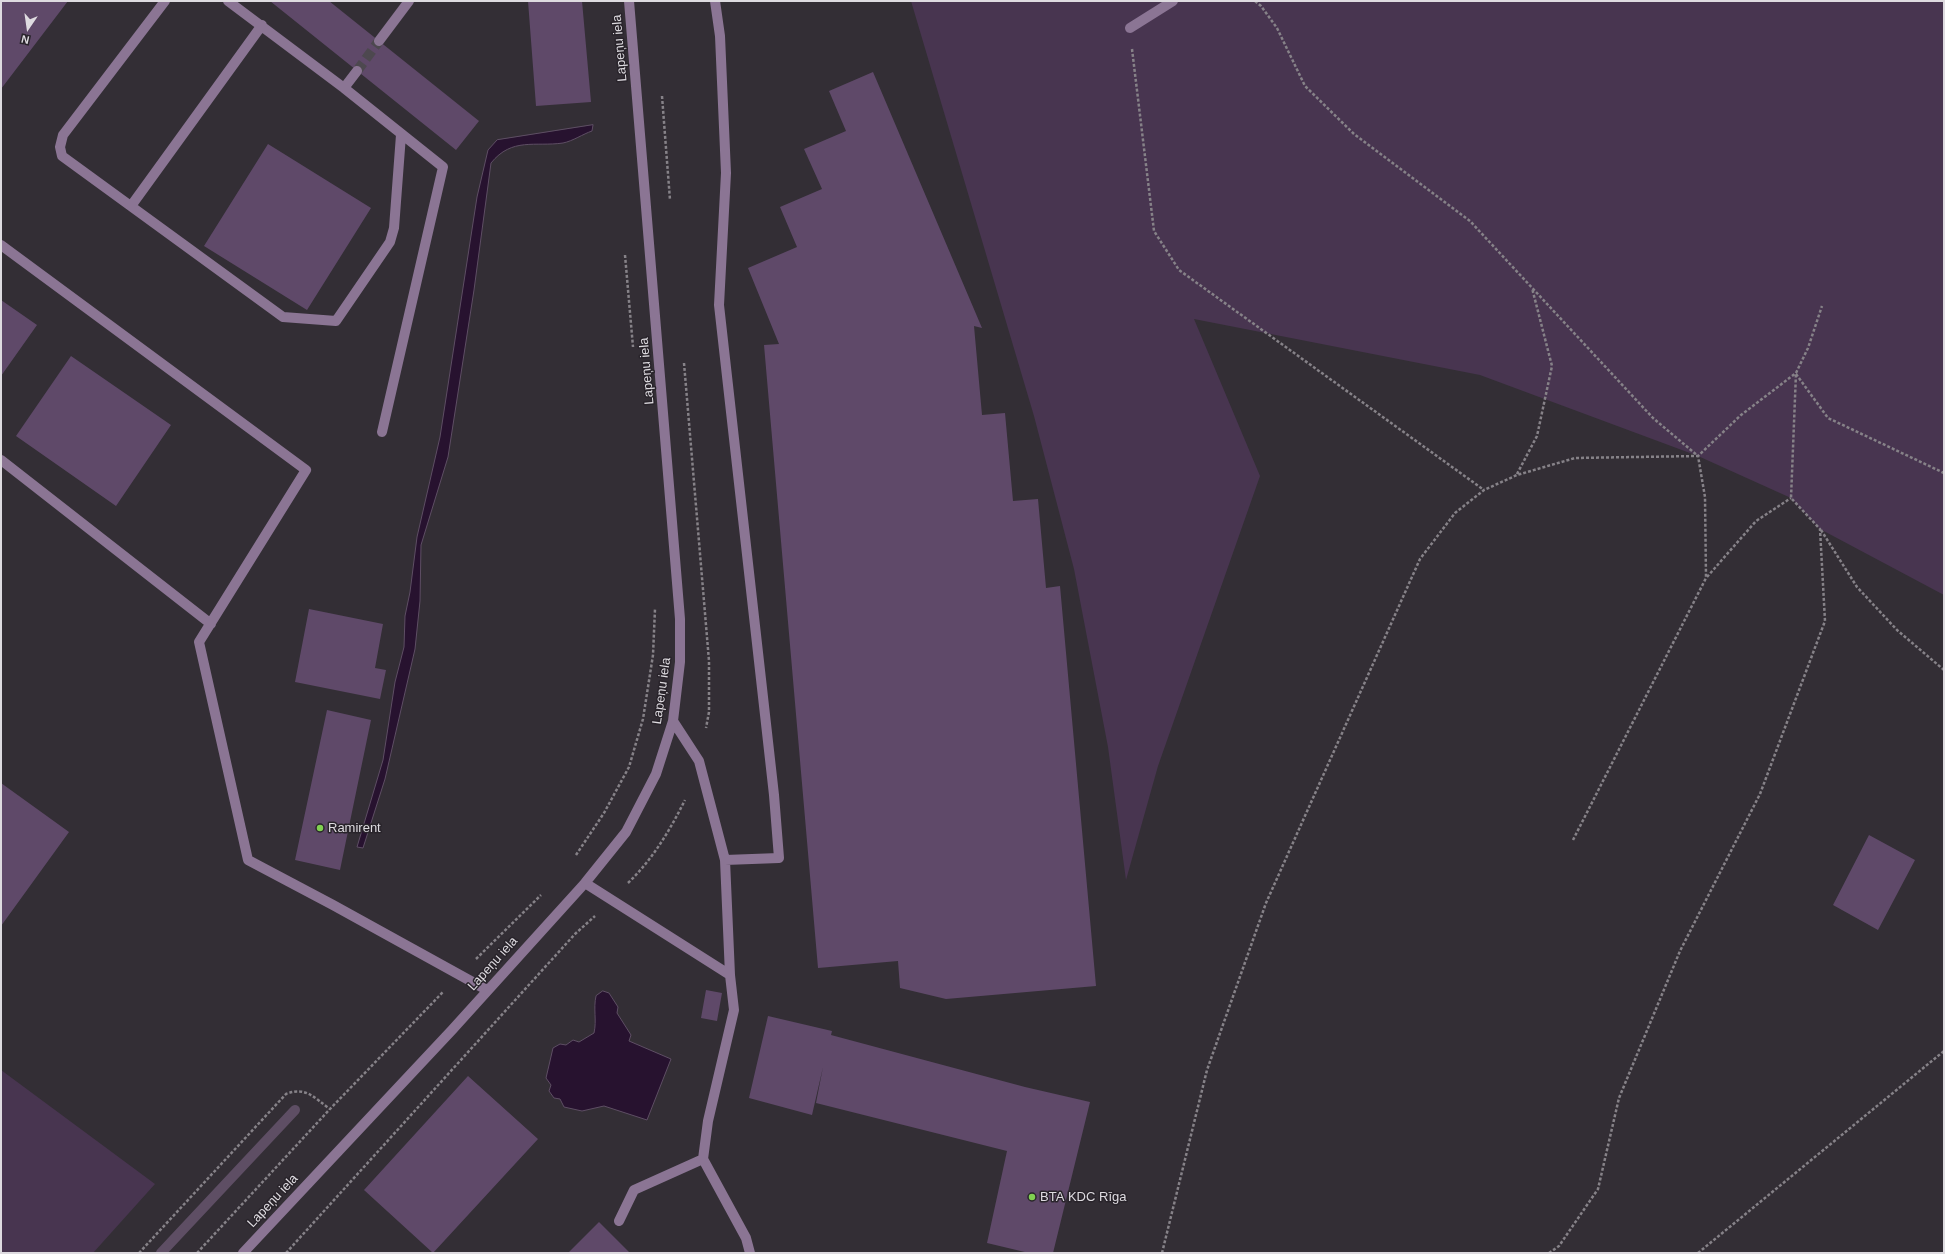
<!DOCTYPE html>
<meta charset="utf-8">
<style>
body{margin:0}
#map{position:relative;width:1945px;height:1254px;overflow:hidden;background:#332e35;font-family:Arial,sans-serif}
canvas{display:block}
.frame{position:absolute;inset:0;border:2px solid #dedbe0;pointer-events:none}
.north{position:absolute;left:8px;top:8px;width:40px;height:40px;-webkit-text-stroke:3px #29242b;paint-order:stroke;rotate:193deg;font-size:11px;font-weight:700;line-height:16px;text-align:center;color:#dedbe0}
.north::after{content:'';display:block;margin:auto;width:14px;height:18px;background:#dedbe0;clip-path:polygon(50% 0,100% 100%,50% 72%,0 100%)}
</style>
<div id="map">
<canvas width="1945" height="1254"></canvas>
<div class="frame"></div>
<div class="north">N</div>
</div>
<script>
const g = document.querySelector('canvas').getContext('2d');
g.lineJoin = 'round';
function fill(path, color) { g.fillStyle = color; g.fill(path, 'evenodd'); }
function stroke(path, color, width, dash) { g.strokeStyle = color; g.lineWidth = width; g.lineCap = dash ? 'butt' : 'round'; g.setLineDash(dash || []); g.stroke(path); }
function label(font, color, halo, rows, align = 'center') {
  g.font = font + ' Arial,sans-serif'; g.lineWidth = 3; g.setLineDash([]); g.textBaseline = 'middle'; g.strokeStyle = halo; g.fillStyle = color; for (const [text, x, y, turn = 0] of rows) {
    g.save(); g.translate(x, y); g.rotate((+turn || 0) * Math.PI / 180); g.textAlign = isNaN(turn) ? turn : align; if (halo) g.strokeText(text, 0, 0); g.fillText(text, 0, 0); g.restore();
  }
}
fill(new Path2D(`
 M911 1H1944V595L1820 529 1791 498 1698 456 1480 375 1194 319 1260 476 1158 766 1126 880 1108 747 1074 569 1034 416Z
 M1 1070 155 1184 93 1253H1Z`), '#483550');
const water = new Path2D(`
 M593 125 592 131C583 134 573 141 563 143 535 147 512 137 491 163L474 290 448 457 421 545 420 601 415 649 385 779 363 848 357 847 383 760 395 682 404 647 405 616 410 592 417 537 440 437 477 197 488 150 497 140Z
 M603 991 609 993 618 1007 617 1013 631 1035 629 1041 671 1059 647 1120 604 1106 582 1111 564 1107 560 1099 554 1098 549 1091 551 1085 546 1078 553 1048 560 1044 566 1045 573 1040 579 1042 594 1033C597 1020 593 1009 596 996Z`);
fill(water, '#27122f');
stroke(water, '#5e4e64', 1);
stroke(new Path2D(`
 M161 1253 295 1110`), '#5e4e64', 10);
fill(new Path2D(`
 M1 1H68L1 89Z
 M270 1H329L479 121 456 150Z
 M528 1H582L591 102 536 106Z
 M873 72 982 328 974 326 982 415 1005 413 1013 501 1038 499 1046 588 1060 586 1096 986 946 999 900 988 898 961 818 968 764 345 779 344 748 268 797 247 780 207 822 189 804 149 846 131 829 91Z
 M268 144 371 208 307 310 204 246Z
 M1 300 37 325 1 376Z
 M71 356 171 425 116 506 16 436Z
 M309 609 383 624 375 668 386 670 380 699 295 682Z
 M327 710 371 720 340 870 295 860Z
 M1 783 69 832 1 926Z
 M1869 835 1915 860 1878 930 1833 905Z
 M706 990 722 993 717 1021 701 1018Z
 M768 1016 832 1031 831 1035 1025 1087 1090 1102 1053 1253H1029L987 1243 1007 1151 816 1103 823 1067 812 1115 749 1098Z
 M468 1076 538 1139 433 1253 364 1190Z
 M599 1222 630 1253H568Z`), '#5f4969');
stroke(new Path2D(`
 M357 71 379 41`), '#4d484f', 10, [10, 5]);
stroke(new Path2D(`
 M1255 1 1261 6 1277 28 1305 86 1354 134 1470 221 1653 418 1698 456
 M1132 49 1154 231 1179 270 1484 490
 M662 96 670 200
 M625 255 633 347
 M684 363 709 661V712L706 728
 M1796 374 1828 418 1944 473
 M1517 474 1537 436 1552 366 1532 288
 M1821 530 1857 587 1897 630 1944 670
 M1707 577 1756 521 1791 498
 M1573 840 1706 578 1705 497 1698 456 1741 415 1796 373 1808 348 1822 306
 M576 855 604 813 629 767 643 719 653 655 655 609
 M628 883C653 859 670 830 685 800
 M476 959 541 895
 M139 1253 286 1094C306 1086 314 1098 330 1109
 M197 1253 330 1109 443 992
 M286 1253 575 934 595 916
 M1162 1253 1207 1070 1266 903 1420 559 1455 513 1484 490 1517 475 1575 458 1698 456
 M1549 1253 1559 1246 1598 1189 1619 1098 1680 951 1760 794 1825 621 1820 529 1791 498 1796 373
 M1698 1253 1944 1051`), '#868288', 2.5, [3, 2]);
stroke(new Path2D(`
 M165 1 63 135 60 147 62 156 283 317 336 321 390 242 394 228 401 135
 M228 1 344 88 443 167 382 432
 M715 1 720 36 726 173 719 305 774 795 779 858 725 860
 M1130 28 1173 1
 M379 41 409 1
 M344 88 357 71
 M131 206 262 25
 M1 245 306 470 199 642 248 860 333 905 487 990
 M1 460 211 624
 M673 721 699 761 725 860 730 975 734 1010 708 1121 703 1159 746 1238 750 1253
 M585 883 730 975
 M619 1221 634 1190 703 1159
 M243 1253 452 1030 585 883 626 832 656 774 673 721 680 662V619L629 1`), '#8b7594', 10);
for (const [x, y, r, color] of [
 [320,828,4,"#80d051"],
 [1032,1197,4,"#80d051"]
]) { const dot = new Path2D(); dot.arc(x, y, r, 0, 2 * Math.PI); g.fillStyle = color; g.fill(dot); stroke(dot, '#29242b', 1.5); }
label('13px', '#dedbe0', '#29242b', [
 ["Lapeņu iela",620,48,-95],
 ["Lapeņu iela",647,371,-95],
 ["Lapeņu iela",662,691,-82],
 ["Lapeņu iela",493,964,-48],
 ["Lapeņu iela",273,1201,-47]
]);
label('13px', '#dedbe0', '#29242b', [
 ["Ramirent",328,828],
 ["BTA KDC Rīga",1040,1197]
], 'left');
</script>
